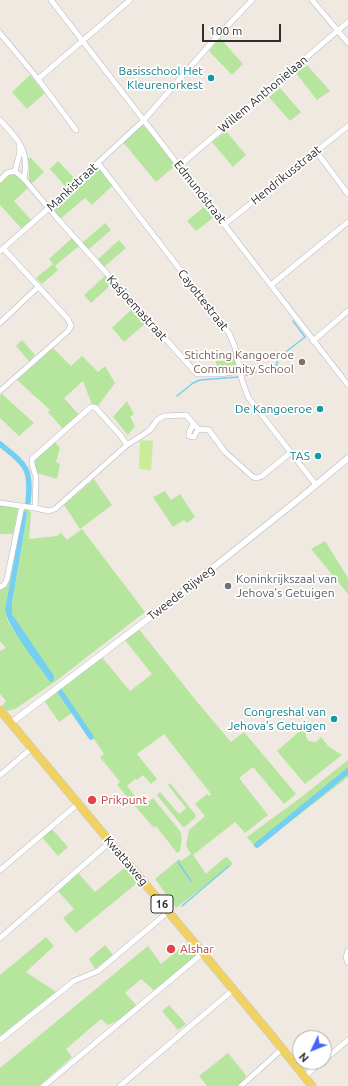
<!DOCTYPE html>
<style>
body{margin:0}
#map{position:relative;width:348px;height:1086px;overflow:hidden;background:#efe9e1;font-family:Ubuntu,sans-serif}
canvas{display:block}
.north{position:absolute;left:292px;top:1030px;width:40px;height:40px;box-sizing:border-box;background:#fff;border:1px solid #ababab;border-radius:50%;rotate:227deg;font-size:11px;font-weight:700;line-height:16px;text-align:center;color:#2e2e2e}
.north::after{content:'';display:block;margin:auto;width:14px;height:18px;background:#4264fb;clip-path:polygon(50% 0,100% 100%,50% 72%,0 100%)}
.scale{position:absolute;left:202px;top:24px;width:79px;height:18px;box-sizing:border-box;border:2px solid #2e2e2e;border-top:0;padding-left:5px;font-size:12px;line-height:14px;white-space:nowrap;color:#2e2e2e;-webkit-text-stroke:3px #fff;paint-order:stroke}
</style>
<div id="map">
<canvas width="348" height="1086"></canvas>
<div class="north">N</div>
<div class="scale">100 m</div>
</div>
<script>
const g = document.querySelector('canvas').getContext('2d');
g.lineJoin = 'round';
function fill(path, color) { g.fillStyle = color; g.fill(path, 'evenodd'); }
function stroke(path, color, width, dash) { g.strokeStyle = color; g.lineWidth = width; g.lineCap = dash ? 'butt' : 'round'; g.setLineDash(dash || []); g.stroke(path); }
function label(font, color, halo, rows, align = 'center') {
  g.font = font + ' Ubuntu,sans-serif'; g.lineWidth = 3.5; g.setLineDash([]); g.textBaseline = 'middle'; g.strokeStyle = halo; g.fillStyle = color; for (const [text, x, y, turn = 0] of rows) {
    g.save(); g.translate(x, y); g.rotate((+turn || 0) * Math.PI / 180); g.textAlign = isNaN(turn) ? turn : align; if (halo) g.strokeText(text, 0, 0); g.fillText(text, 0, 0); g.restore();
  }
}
fill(new Path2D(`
 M220 38 243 64 232 75 209 51Z
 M306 64 330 91 317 100 296 73Z
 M30 75 45 93 27 109 12 92Z
 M280 88 301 112 290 121 269 97Z
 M143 125 176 165 156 182 123 142 141 126Z
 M226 131 246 155 233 167 212 142Z
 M27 158H31L44 172 31 184 29 182V163Z
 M58 161 75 179 66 187 50 169Z
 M97 169H99L113 185 92 205 85 198 60 219 52 210 53 209Z
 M11 174 19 177 28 188 14 201 32 221 22 229 0 205V182L8 175Z
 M204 207 213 218 196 231 187 221Z
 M105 223 111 230 88 250 82 243Z
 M72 238 79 246 55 266 58 270 42 284 36 278 53 264 49 259Z
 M119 240 126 248 104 267 97 260Z
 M106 275 113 283 91 303 84 295Z
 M134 307 147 322 124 342 112 328Z
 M22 340 35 355 29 361 16 346Z
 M53 348 71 366 82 356 98 372 105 366 115 383 98 406 92 405 83 381 64 398 79 415 63 429 48 412 50 410 17 380Z
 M234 351 237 370 218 372 215 358 217 356Z
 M2 394 34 423 19 436 0 418V396Z
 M127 401 134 414 130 417 135 426 128 435 113 417Z
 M55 442 60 448 56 462 60 464 57 479 37 473 34 466 36 457Z
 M94 479 112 505 80 529 64 505Z
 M165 491 171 500 180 494 195 517 187 523 184 520 173 527 153 497Z
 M0 505 15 507 18 509 13 534H0Z
 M23 509 29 510 31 513 29 539 57 536 61 533 67 540 82 529 145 612 56 681 15 709 7 711 2 706 6 701 0 694V651L6 648 0 641V590L4 587ZM23 512 27 515 12 603V614L52 682H50L10 625 7 619 5 609Z
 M325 541 348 578V594L311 549Z
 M138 628 198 703 231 742 244 732 296 794 284 804 253 767 239 778 268 815 245 833 235 822 193 855 206 874 224 858 227 857 233 864 176 908 155 879 179 859 181 861 191 854 186 846 189 830 205 816 195 804 207 794 210 796 211 794 164 734 137 754 157 779 151 784 143 775 137 780 135 779 127 786 143 806 153 798 180 831C183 837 181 845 180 851L177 853 156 826 154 828 117 785 120 782 100 757 104 754 59 687 101 656 130 691 152 674 124 639Z
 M56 690 72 713 59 722 43 699Z
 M308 724 309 726C307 732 303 735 309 741L316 742 321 737 328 746 342 755 305 784 277 751Z
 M348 760V777L256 848 247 837 304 795Z
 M170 783 195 814 196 817 186 826 183 827 157 795 160 792 179 814 186 808 168 785Z
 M50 827 68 847 58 856 41 836Z
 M128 865 138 881 136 884 76 933 63 918 74 909 58 891 78 873 95 892Z
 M46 937 54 946 26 972 56 992 0 1036V975Z
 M187 943 198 956 155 991 141 979 125 993 137 1006 121 1019 108 1025 101 1019 66 1049 72 1057 39 1086H0V1068L148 946 161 964Z
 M105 945 113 955 95 969 89 959Z
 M169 1005 186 1024 178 1030 162 1011Z
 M228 1053 246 1075 244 1082 240 1086H207L199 1076Z`), '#b6e59e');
fill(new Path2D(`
 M140 440 153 441 151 470 139 469Z`), '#c9ec9a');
fill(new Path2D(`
 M26 511 27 515 12 603V614L54 676V680L52 682H50C40 667 5 624 5 609L23 512Z`), '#75cff0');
stroke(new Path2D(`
 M246 375 276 367 278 358 305 337 293 321
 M177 396 193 383 200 380 238 377
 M178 862 191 881
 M182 906 229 866`), '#75cff0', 1.5);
stroke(new Path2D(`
 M0 444C26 465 32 468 28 502
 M59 690 91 737
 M257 845 348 771`), '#75cff0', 5.5);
const minor = new Path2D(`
 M51 0 348 385
 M312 0 348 43
 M0 33 38 79 76 130
 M38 79 130 0
 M0 120C18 139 30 151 24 179
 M316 151 348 194
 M98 163 229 333 235 347 242 380 248 397 316 485
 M179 166 348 22
 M15 171 20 152 19 146
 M0 180 7 173 15 171 24 179 57 218 197 374H220L240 371
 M225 224 348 126
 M0 251 49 208 143 121 213 41 252 0
 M271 285 348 222
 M0 323 38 287
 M313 341 348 311
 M0 391 68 331 71 326 68 319 3 248
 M193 424 189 433V436L194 437 198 429
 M0 503 35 508 49 511 55 509 127 445 150 430 157 420 164 416 186 415 198 429 209 430 225 452 253 477 257 478 262 476 290 453
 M35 508 36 477 32 464V459L91 407H95L121 436 127 445
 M0 587 4 585 7 579 22 506
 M0 775 32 748
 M0 870 78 804
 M0 938 110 842
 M348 951 346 957 348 963
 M0 1040 74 981 98 971 168 912
 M324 1060 348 1040
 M305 1076 321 1062
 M44 1086 203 953
 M120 1086 233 990
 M241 1086 282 1049`);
const tertiary = new Path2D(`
 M11 723 165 606 299 499 348 458`);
const primary = new Path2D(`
 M0 710 272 1036 312 1086`);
stroke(minor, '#b4b7c1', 6);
stroke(tertiary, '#b4b7c1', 7);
stroke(primary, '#c9c9c9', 9);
stroke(minor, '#fff', 5);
stroke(tertiary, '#fff', 6);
stroke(primary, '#f2d163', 8);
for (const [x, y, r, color] of [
 [211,78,4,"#0f9aa8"],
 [302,362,4,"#8d6e63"],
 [320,409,4,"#0f9aa8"],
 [318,456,4,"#0f9aa8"],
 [228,586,4,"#6b7280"],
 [334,719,4,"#0f9aa8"],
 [92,800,5,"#e0444e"],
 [171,949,5,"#e0444e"]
]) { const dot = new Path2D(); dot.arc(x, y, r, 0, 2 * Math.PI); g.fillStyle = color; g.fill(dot); stroke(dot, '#fff', 1.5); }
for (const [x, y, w] of [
 [162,904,22]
]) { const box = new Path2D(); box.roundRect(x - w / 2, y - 9, w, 18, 3); g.fillStyle = '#fff'; g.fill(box); stroke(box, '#2e2e2e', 1); }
label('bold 11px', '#2e2e2e', null, [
 ["16",162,904]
]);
label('12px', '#0d838f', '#fff', [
 ["Basisschool Het",203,71],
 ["Kleurenorkest",203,85],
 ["De Kangoeroe",312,409],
 ["TAS",310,456],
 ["Congreshal van",326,712],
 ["Jehova's Getuigen",326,726]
], 'right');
label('12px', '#2e2e2e', '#fff', [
 ["Willem Anthonielaan",263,94,-40],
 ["Hendrikusstraat",286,175,-39],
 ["Mankistraat",72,187,-43],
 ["Edmundstraat",200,192,52],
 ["Cayottestraat",203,300,52],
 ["Kasjoemastraat",137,308,48],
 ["Tweede Rijweg",181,593,-38],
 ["Kwattaweg",126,861,50]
]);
label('12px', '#785e54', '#fff', [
 ["Stichting Kangoeroe",294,355],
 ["Community School",294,369]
], 'right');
label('12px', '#5b616d', '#fff', [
 ["Koninkrijkszaal van",236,579],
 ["Jehova's Getuigen",236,593]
], 'left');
label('12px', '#be3a42', '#fff', [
 ["Prikpunt",101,800],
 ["Alshar",180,949]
], 'left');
</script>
